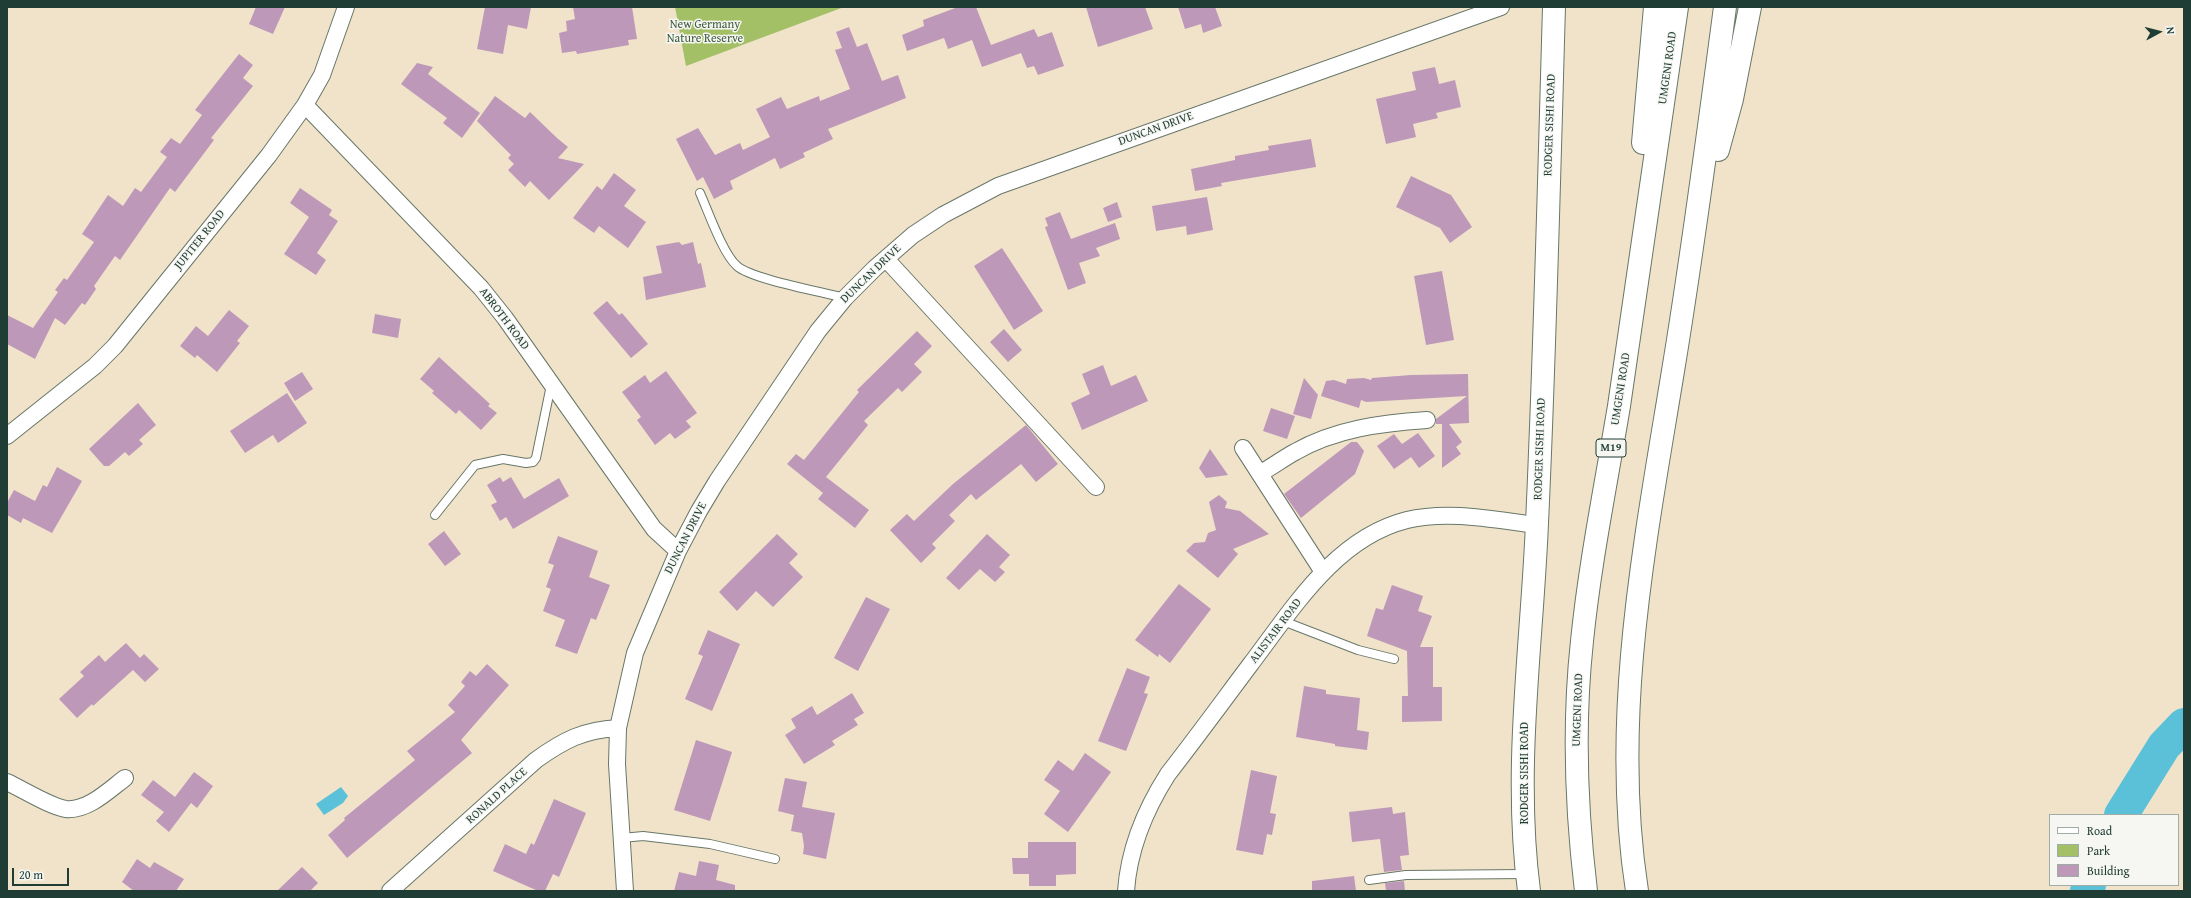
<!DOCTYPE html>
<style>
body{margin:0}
#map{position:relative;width:2191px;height:898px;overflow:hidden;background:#f0e3c9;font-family:"Gentium Book Plus",serif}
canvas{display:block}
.frame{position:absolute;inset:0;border:8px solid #1f3d34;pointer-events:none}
.legend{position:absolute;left:2049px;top:814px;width:130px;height:72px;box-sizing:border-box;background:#f6f6f2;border:1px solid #a0aca6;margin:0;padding:5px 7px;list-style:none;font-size:12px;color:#1f3d34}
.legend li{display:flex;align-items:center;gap:8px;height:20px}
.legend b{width:20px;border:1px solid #a0aca6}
.north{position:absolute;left:2139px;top:12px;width:40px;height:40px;-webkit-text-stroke:3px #f6f6f2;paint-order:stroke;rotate:83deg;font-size:11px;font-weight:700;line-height:16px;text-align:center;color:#1f3d34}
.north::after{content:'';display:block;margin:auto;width:14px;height:18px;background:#1f3d34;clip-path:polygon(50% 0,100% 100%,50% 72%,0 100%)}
.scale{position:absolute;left:12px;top:868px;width:57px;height:18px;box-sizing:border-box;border:2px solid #1f3d34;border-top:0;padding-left:5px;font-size:12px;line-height:14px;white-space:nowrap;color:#1f3d34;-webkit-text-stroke:3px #f6f6f2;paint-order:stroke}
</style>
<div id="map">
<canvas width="2191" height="898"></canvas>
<div class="frame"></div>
<ul class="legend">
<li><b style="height:5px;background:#fff"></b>Road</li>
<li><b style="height:11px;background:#a3c067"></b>Park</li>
<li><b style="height:11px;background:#be98b9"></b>Building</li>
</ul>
<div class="north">N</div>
<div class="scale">20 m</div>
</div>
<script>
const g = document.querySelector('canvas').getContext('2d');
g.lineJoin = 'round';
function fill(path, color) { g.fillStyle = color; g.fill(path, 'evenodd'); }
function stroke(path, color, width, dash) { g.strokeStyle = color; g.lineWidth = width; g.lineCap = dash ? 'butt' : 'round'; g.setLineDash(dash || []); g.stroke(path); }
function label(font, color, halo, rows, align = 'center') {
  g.font = font + ' "Gentium Book Plus",serif'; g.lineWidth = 3; g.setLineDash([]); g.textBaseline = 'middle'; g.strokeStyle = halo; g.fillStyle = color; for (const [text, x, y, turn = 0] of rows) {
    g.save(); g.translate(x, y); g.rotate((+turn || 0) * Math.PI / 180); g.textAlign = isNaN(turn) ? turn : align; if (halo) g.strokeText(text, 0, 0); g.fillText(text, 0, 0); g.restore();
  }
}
fill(new Path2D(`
 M675 7H844L686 66Z`), '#a3c067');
fill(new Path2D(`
 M341 787 348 796 343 803 324 815 316 804Z`), '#5bc1d8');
stroke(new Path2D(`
 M2121 815 2164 746 2184 725
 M2087 891 2089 885`), '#5bc1d8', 34);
fill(new Path2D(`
 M256 7H285L273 34 249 24Z
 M485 7H531L527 29 508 25 503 54 477 49Z
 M573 7H632L637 39 628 40 629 45 577 54 576 51 562 53 559 33 567 31 566 21 575 19Z
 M958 7H976L991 45 1034 29 1038 37 1052 32 1064 66 1038 75 1034 66 1027 68 1021 53 982 67 972 40 948 49 944 38 907 51 902 35 924 26 923 20Z
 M1086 7H1145L1153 29 1098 47Z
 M1178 7H1215L1222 26 1203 33 1201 24 1185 29Z
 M849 27 857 47 867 43 882 81 898 75 906 98 828 129 833 139 803 153 805 157 780 169 775 158 730 181 733 189 714 199 703 177 697 181 676 139 698 128 715 155 740 143 743 150 770 137 756 109 781 97 787 109 819 96 820 101 850 89 835 50 842 48 836 32Z
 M239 54 253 65 243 78 253 86 211 138 214 140 175 192 170 188 120 260 115 256 94 286 96 289 85 305 82 303 65 325 55 318 35 359 7 344V315L33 328 58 292 55 290 64 278 67 280 94 242 82 234 108 195 123 206 135 188 141 192 167 157 160 152 171 138 180 144 202 115 195 110Z
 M417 63 433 67 428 74 480 113 462 138 443 123 447 118 401 84Z
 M1435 67 1439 84 1455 80 1461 107 1436 113 1438 118 1413 124 1416 137 1386 144 1376 99 1416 90 1412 72Z
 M495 96 525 118 530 112 557 138 568 147 558 158 584 164 549 200 530 181 525 187 508 170 514 164 508 158 511 155 477 121Z
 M1311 139 1316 167 1221 183 1222 186 1195 191 1191 169 1235 160V156L1269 150 1268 146Z
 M614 173 636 190 624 206 646 222 628 248 599 226 594 233 573 218 597 186 602 190Z
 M1411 176 1451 195 1472 227 1450 243 1440 228 1396 207Z
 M300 188 332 210 329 215 338 221 317 253 326 260 316 275 284 254 309 217 290 203Z
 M1207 197 1213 230 1187 235 1186 226 1156 231 1152 206Z
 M1117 202 1122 217 1108 222 1103 208Z
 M1060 212 1071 239 1115 223 1120 239 1096 248 1100 256 1079 263 1086 283 1068 290 1045 227 1048 226 1045 218Z
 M679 242 682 245 693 242 698 264 701 263 706 287 646 300 643 277 662 273 656 246Z
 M1002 248 1043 311 1014 330 974 266Z
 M1442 271 1454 340 1426 345 1414 276Z
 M607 301 619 315 622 313 648 344 631 358 593 313Z
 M229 310 249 326 237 341 240 343 217 372 197 355 195 358 180 346 196 326 208 336Z
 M375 314 401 319 398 338 372 333Z
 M1004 329 1022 350 1008 362 990 342Z
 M917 331 932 346 914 364 922 372 902 392 898 388 864 421 868 425 826 477 869 510 855 528 818 499 823 493 787 464 796 454 804 460 859 392 857 390Z
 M439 357 490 404 488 406 497 413 481 430 459 410 456 414 432 393 434 391 420 379Z
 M1103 365 1111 386 1136 375 1148 401 1082 430 1071 403 1090 394 1082 374Z
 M666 371 697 413 686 421 691 427 675 439 670 433 655 445 637 420 641 417 622 392 645 375 650 383Z
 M302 372 313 389 295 401 284 383Z
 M1468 374 1469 423 1449 424 1462 442 1456 447 1461 454 1442 468V424H1436V419L1467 396 1366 402 1361 400 1359 408 1321 396 1326 381 1334 380 1346 384 1347 379 1364 378 1371 380 1372 378 1411 375Z
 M1304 378 1318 395 1311 419 1293 414Z
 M287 393 307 423 278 443 273 435 245 453 230 431Z
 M138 403 156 425 139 440 143 444 129 456 125 452 109 466H104L89 449Z
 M1271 408 1295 416 1287 439 1263 431Z
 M1026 425 1058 464 1036 482 1021 464 976 500 971 494 949 515 955 521 932 544 936 548 921 563 890 530 907 514 914 521 953 484Z
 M1418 433 1435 456 1419 468 1411 457 1394 469 1377 446 1394 434 1402 444Z
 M1351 442H1357L1364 451 1355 474 1301 518 1284 494Z
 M1210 449 1228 475 1206 478 1199 468Z
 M57 467 82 481 52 533 23 518 21 523 7 515V503L14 490 35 501 43 485 47 487Z
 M500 477 503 482 511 477 524 499 559 478 569 496 513 529 506 517 500 521 491 505 497 502 487 485Z
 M1219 495 1227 502 1225 508 1240 511 1269 534 1233 549 1238 554 1218 578 1186 551 1194 543 1205 542 1208 533 1216 530 1209 502Z
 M444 531 461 554 445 566 428 544Z
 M777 534 798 554 789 563 803 577 773 607 756 591 737 611 719 592Z
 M987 534 1010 555 999 567 1005 572 995 582 980 569 959 590 946 578Z
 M558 536 598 551 589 577 610 585 596 620 591 618 577 654 555 646 565 620 543 611 551 589 546 587 554 565 548 563Z
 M1179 584 1211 609 1170 663 1159 654 1158 657 1135 640Z
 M1392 585 1423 596 1418 611 1432 616 1420 647H1433V687H1442V721L1402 722V696H1408L1407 651 1367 636 1376 608 1383 610Z
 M866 597 890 609 858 671 834 658Z
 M708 630 740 644 712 711 685 699 703 656 698 654Z
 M126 643 140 658 144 654 159 669 145 682 133 670 93 706 92 704 77 718 59 699 84 676 80 672 99 655 105 662Z
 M487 664 509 685 461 740 472 753 347 858 328 835 345 820 344 818 415 760 407 751 455 712 448 705 465 686 461 682 470 671 476 676Z
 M1127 668 1150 677 1144 693 1148 694 1126 751 1098 741Z
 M1304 686 1326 690V694L1360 698 1357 730 1369 732 1367 750 1335 746V744L1296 737Z
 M852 693 864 713 854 719 858 725 832 741 835 745 804 764 785 735 796 728 791 719 812 706 817 715Z
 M696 740 732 752 710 821 674 810Z
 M1085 753 1111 772 1068 832 1044 814 1060 791 1044 780 1058 760 1073 771Z
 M1251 770 1277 776 1270 813 1276 814 1272 835 1267 834 1263 855 1236 850Z
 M194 772 213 786 197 808 191 803 169 832 156 821 164 812 141 795 153 780 175 797Z
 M785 778 807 782 802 807 835 813 826 859 803 854 804 846 802 833 791 831 794 815 778 811Z
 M554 799 586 813 559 877 553 874 545 891H538L493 871 505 844 526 854 531 843 534 845Z
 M1392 807 1393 814 1405 812 1409 855 1400 856 1402 870 1384 872 1380 839 1352 842 1349 812Z
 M1028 842H1076V874L1056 875V886H1029V874H1013L1012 858H1028Z
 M137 859 150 868 154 862 184 879 176 891H134L122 882Z
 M699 861 719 865 716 880 735 885V891H674L679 872 696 876Z
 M302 867 318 883 310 891H277Z
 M1354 876 1356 891H1312V881Z
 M1404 881 1405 891H1386L1385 883Z`), '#be98b9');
const lane = new Path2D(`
 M700 193C708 211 723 254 737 266 751 279 823 292 845 298
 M435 515 475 465 503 459 526 463 533 462 536 458 551 385
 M1283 621 1358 650 1394 659
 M622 838 643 836 710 844 775 859
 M1369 880 1406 875 1526 874`);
const street = new Path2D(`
 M305 105 481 288 505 318 654 529 678 551
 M886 259 1096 487
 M7 436 95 366 115 346 269 155 305 105 322 75 346 7
 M1243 448 1323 572
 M1261 473C1273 466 1284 458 1295 452 1335 429 1381 423 1427 420
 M7 782C22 789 51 807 66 809 88 811 109 790 125 778
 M390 891 536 760C564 740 583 730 618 728
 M625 891 617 764 618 728 635 653 678 551 699 511 717 481 818 331 845 298 875 268 913 235 943 215 998 186 1501 7
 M1126 891C1129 848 1145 810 1168 774 1196 738 1223 701 1250 665 1292 610 1335 538 1407 520 1449 510 1495 520 1537 525`);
const secondary = new Path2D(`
 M1529 891C1513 768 1532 645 1537 523 1545 351 1549 179 1554 7`);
const highway = new Path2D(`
 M1643 143 1655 7
 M1718 150 1732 99 1750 7
 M1586 891C1576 808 1573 724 1582 641 1590 562 1606 484 1619 406 1639 273 1658 140 1677 7
 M1637 891C1610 718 1645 542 1673 371 1693 250 1709 128 1725 7`);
stroke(lane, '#687768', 10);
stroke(street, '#687768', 18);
stroke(secondary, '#687768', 24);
stroke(highway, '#687768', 24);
stroke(lane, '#fff', 8);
stroke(street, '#fff', 16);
stroke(secondary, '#fff', 22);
stroke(highway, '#fff', 22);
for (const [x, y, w] of [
 [1611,448,30]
]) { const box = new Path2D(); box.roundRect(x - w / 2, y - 9, w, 18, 3); g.fillStyle = '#f6f6f2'; g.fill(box); stroke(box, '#1f3d34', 1); }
label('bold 11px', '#1f3d34', null, [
 ["M19",1611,448]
]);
label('12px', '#405e41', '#f6f6f2', [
 ["New Germany",705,25],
 ["Nature Reserve",705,39]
]);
label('12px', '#1f3d34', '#f6f6f2', [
 ["UMGENI ROAD",1668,68,-82],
 ["RODGER SISHI ROAD",1550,125,-88],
 ["DUNCAN DRIVE",1156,129,-20],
 ["JUPITER ROAD",200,240,-51],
 ["DUNCAN DRIVE",871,274,-44],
 ["ABROTH ROAD",504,319,53],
 ["UMGENI ROAD",1621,389,-81],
 ["RODGER SISHI ROAD",1540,449,-88],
 ["DUNCAN DRIVE",686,538,-63],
 ["ALISTAIR ROAD",1276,631,-53],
 ["UMGENI ROAD",1578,710,-88],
 ["RODGER SISHI ROAD",1525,773,-90],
 ["RONALD PLACE",497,796,-42]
]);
</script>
